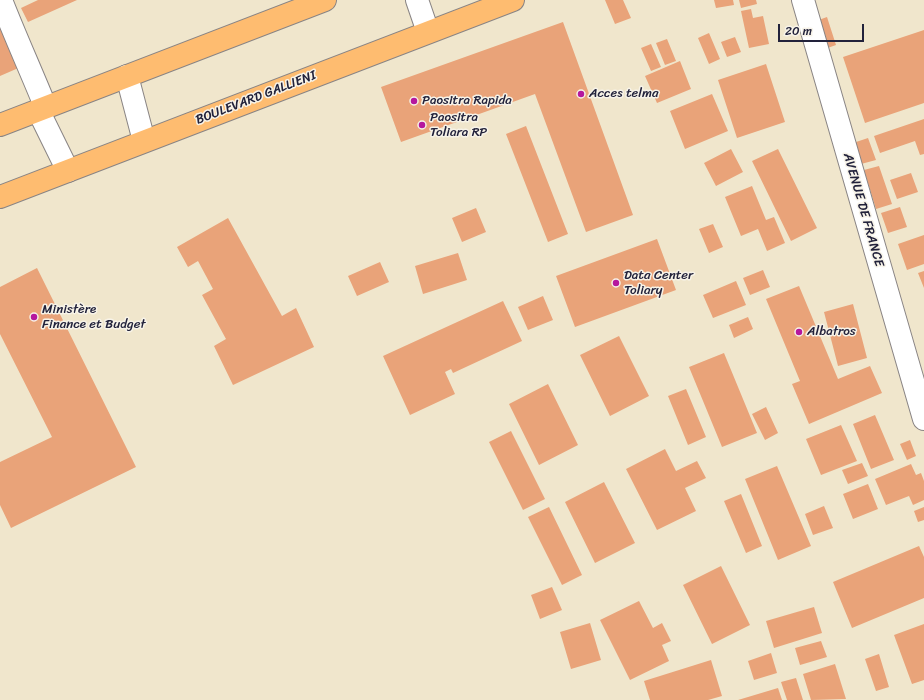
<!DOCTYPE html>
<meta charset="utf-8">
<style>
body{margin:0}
#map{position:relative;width:924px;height:700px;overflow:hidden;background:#f0e6cc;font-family:Sriracha,sans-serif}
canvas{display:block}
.scale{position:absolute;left:778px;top:24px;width:86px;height:18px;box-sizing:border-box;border:2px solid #22223b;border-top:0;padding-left:5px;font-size:12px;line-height:14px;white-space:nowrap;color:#22223b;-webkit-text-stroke:3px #f7f3e8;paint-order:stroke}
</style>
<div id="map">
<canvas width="924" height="700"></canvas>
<div class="scale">20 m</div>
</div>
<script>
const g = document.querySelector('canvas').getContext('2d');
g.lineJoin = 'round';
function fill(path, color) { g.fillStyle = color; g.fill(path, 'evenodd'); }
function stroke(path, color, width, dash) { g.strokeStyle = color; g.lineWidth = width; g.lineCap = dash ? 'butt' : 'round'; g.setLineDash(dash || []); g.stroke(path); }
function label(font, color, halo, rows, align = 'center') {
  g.font = font + ' Sriracha,sans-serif'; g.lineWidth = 3; g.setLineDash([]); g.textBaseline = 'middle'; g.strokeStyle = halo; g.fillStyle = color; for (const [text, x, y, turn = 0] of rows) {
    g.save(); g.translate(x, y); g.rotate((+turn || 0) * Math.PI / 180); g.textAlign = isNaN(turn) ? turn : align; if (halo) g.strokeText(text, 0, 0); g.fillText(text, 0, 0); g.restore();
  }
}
fill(new Path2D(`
 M38 0H77L28 22 21 8Z
 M605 0H623L631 18 615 24Z
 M714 0H733L734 5 716 8Z
 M739 0H756L757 4 741 8Z
 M751 9 753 18 763 16 769 44 749 48 741 11Z
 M0 12 23 66 0 76Z
 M827 17 836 45 822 50 813 22Z
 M563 22 633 215 586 232 535 94 401 142 381 87Z
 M924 30V103L865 123 843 57Z
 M709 33 720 59 709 64 698 38Z
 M735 37 741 52 727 57 721 42Z
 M667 39 676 61 665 65 656 43Z
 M651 44 661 67 651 71 641 48Z
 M680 61 691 89 657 103 645 76Z
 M766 64 785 122 737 138 718 80Z
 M712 94 728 131 685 149 670 111Z
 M924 119V154L920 155 915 141 880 153 874 136Z
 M526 126 568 234 548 242 506 134Z
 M868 138 876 160 861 164 853 143Z
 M731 149 743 172 716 186 704 163Z
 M778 149 817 228 791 241 752 161Z
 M879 166 892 204 876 209 864 170Z
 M911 173 918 192 897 199 890 180Z
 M752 186 766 220 774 217 785 243 767 251 758 229 741 236 725 197Z
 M900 207 907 227 888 233 881 213Z
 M476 208 486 232 462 242 452 218Z
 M228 218 282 316 296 308 314 347 233 385 214 346 226 339 202 295 213 289 198 261 188 267 177 247Z
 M713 224 723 247 709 253 699 229Z
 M924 235V264L907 270 898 244Z
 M657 239 676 290 575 327 556 276Z
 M458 253 467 280 423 294 415 266Z
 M380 262 389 282 357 296 348 276Z
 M37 268 136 467 11 528 0 505V462L52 437 0 334V287Z
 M763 270 770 287 750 295 743 278Z
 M924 271V288L918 273Z
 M736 281 746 305 713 318 703 295Z
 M799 286 838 379 870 366 882 393 809 424 792 384 800 381 766 299Z
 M543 296 553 320 528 330 518 307Z
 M503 301 522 341 453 373 451 369 445 372 455 394 410 415 383 356Z
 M853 304 867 358 838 366 824 312Z
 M748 317 753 329 734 338 729 325Z
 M619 336 649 396 610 416 580 355Z
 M724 353 757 433 722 447 689 367Z
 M548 384 578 445 539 465 509 404Z
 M686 389 706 437 688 445 668 396Z
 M766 407 778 433 765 440 752 414Z
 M875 415 894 460 871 469 853 424Z
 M841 425 857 461 821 475 806 439Z
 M511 431 545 499 523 510 489 442Z
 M910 440 916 456 907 460 900 444Z
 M665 449 676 471 697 461 706 478 685 488 696 511 657 530 626 469Z
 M862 463 868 476 848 484 842 470Z
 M911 464 916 475 921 473 924 481V500L913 505 909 496 886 505 875 479Z
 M777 466 811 546 778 560 745 479Z
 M604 482 635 543 595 563 565 502Z
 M868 484 878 509 853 519 843 494Z
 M741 494 762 546 746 553 724 501Z
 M824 506 833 528 813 535 805 514Z
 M549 507 582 575 562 585 528 517Z
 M924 507V520L918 522 914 511Z
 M919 546 924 557V598L852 628 833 582Z
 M721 566 750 625 712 644 683 585Z
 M552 587 562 610 540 619 531 595Z
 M639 601 653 628 662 623 671 641 662 645 669 661 630 680 600 620Z
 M814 607 822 633 774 648 766 621Z
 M590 623 601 660 571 669 560 632Z
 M924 624V680L912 684 894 635Z
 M821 641 827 657 800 665 795 648Z
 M771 653 777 673 754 680 748 661Z
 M879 654 889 687 876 691 865 659Z
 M711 660 722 696 708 700H650L644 681Z
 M835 664 846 699 811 700 803 674Z
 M796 678 803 700H787L781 682Z
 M778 688 782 700H738Z`), '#e9a379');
const minor = new Path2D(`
 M1 0C15 36 31 71 46 108
 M417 0 428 32
 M803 0 924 419
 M127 76 144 141
 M38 110 68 171`);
const major = new Path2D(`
 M0 125 325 0
 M0 197 513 0`);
stroke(minor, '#898484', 24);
stroke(major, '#898484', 24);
stroke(minor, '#fff', 22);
stroke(major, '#febc70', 22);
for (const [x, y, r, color] of [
 [581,94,4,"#b5179e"],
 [414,101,4,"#b5179e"],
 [422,125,4,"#b5179e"],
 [616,283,4,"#b5179e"],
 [34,317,4,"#b5179e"],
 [799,332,4,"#b5179e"]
]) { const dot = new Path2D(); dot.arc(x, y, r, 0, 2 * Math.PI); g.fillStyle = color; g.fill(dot); stroke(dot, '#f7f3e8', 1.5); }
label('13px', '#22223b', '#f7f3e8', [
 ["Acces telma",589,94],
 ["Paositra Rapida",422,101],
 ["Paositra",430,118],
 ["Toliara RP",430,133],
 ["Data Center",624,276],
 ["Toliary",624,291],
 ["Ministère",42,310],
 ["Finance et Budget",42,325],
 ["Albatros",807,332]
], 'left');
label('13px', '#22223b', '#f7f3e8', [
 ["BOULEVARD GALLIENI",256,98,-21],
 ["AVENUE DE FRANCE",863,210,74]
]);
</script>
